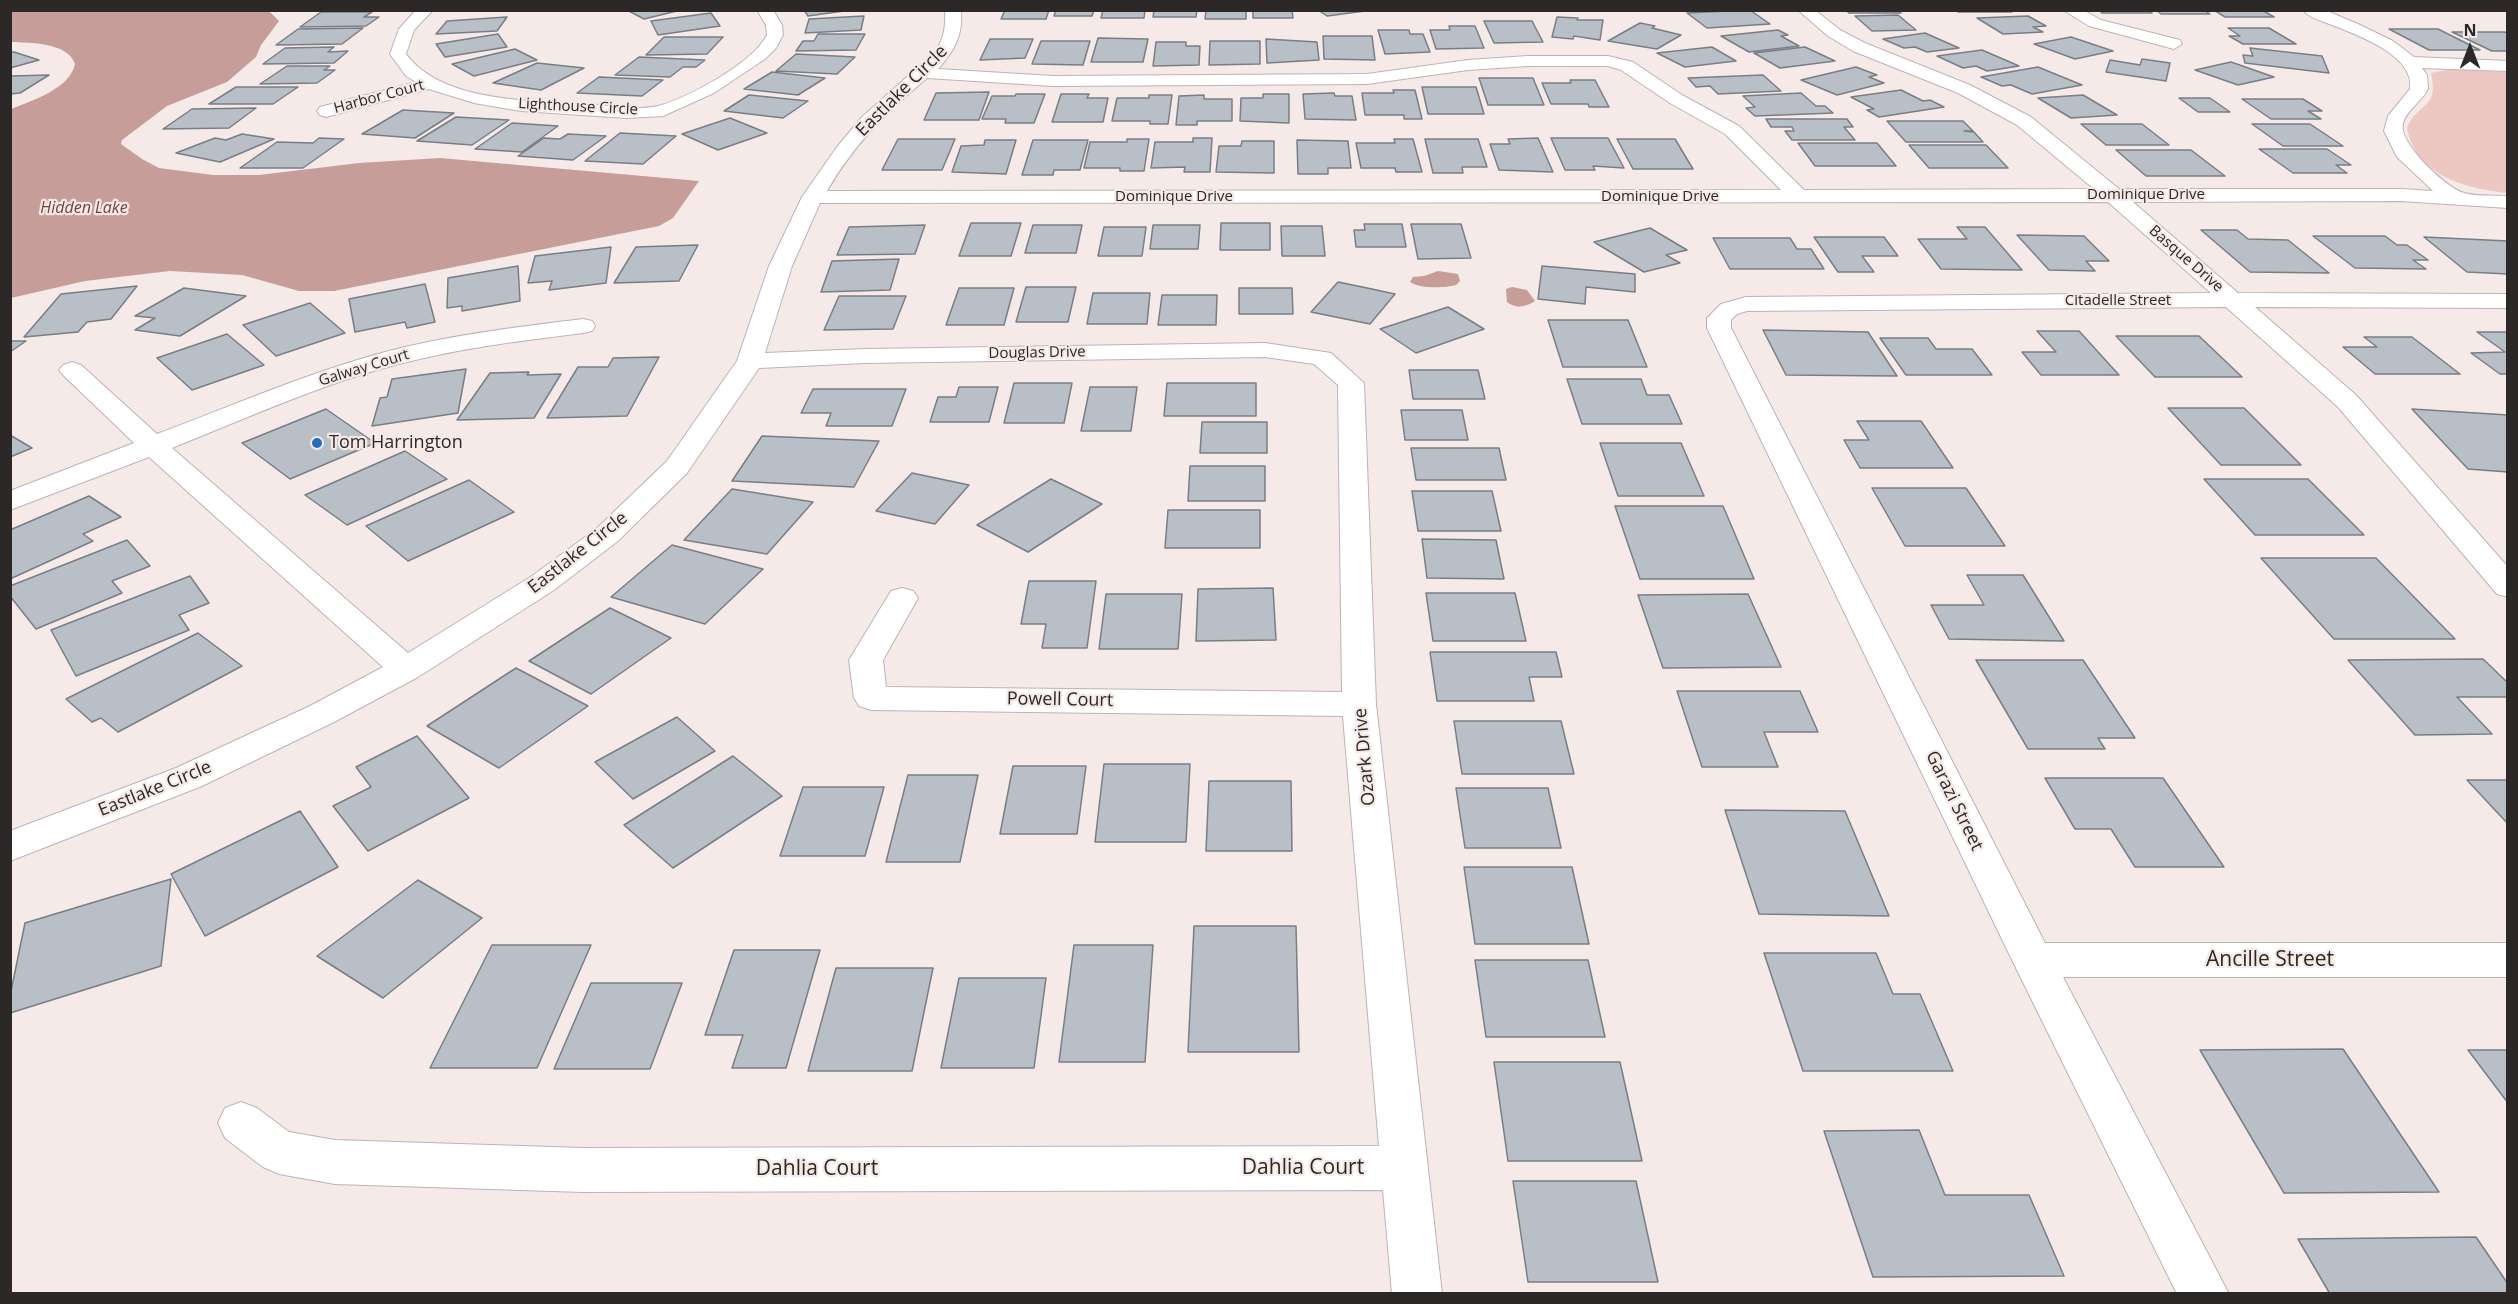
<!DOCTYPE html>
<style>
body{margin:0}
#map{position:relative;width:2518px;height:1304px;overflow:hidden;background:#f5eae8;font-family:"Open Sans",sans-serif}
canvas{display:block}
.frame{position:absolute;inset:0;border:12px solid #2c2827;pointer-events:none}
.north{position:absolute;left:2440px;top:18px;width:60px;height:60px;-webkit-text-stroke:4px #f5eae8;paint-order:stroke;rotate:0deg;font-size:16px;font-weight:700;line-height:24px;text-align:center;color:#2c2827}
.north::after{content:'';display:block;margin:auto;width:21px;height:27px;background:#2c2827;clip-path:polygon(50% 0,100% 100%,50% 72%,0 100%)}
</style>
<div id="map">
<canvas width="2518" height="1304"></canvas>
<div class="frame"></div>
<div class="north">N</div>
</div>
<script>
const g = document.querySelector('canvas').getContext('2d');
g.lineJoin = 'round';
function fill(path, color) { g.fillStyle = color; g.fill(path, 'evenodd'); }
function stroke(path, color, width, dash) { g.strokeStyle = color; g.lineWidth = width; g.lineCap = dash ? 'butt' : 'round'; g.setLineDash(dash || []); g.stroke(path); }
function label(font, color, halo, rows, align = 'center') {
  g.font = font + ' "Open Sans",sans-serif'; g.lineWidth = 4.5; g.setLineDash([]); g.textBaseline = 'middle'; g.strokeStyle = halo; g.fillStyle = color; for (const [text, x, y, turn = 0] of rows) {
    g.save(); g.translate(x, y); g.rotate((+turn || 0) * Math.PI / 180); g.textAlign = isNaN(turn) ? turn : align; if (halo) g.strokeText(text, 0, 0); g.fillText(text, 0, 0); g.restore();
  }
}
fill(new Path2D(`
 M2451 69 2507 72V193C2465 188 2416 176 2407 128 2419 100 2439 111 2431 73Z`), '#edc7c2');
fill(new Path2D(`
 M268 10 279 21 261 45 256 57 227 82 167 106 122 140 121 144 142 159 159 168 213 175H259L359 163 440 158 699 181 673 218 659 226 334 291H299L242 275 170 271 85 281 11 298V109C31 101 70 89 75 64 68 42 30 43 11 42V12Z
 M1438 271 1458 274 1460 281 1456 285C1445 288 1419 289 1410 282L1413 277 1424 276Z
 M1512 287 1527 290 1535 301C1526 307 1516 309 1507 302L1506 289Z`), '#c79d99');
const building = new Path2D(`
 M627 10H681L644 19Z
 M804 10H851L808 16Z
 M1005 10H1049L1046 19H1001Z
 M1056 10H1094L1092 16H1054Z
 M1103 10H1145L1144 18H1101Z
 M1154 10H1197L1196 17H1153Z
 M1206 10H1246V19H1205Z
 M1253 10H1292L1293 18H1253Z
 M1318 10H1364L1365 11 1327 16Z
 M1750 10 1770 24 1707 28 1687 13Z
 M1846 10H1898L1901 13H1849Z
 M1956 10H2010L2012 12H1958Z
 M2099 10H2149L2152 13H2102Z
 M2156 10H2204L2210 14H2161Z
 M2214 10H2262L2274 17H2225Z
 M321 12H372L364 17H379L366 26 300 27Z
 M711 13 720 26 658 35 651 21Z
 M1898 15 1916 30 1872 31 1855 16Z
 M864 16 861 30 805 33 809 19Z
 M2028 16 2046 26 2033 27 2043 32 2003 34 1977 18Z
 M507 17 497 31 436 34 447 21Z
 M1557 17 1578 18 1577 20H1603L1600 40 1574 36 1573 39 1552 37Z
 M1484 21H1532L1543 42 1494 43Z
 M1640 23 1655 26 1652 28 1681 35 1657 49 1608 41Z
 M1449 26H1475L1484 48 1436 49 1430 30H1450Z
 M363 28 342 44 276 45 298 29Z
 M2228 28H2269L2296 44H2243L2229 36H2240Z
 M2389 29H2438L2480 50H2429Z
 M1378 30H1409L1410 34H1423L1430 52 1385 54Z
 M1778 30 1788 35 1781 36 1799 46 1749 52 1721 36Z
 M2452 32H2504L2508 33V51H2492Z
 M1925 33 1959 48 1927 52 1915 47 1904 48 1883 39Z
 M498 34 507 47 445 57 436 44Z
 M818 34H865L856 50 796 51 803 41H814Z
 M1323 36H1372L1375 60 1324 59Z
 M664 37H723L707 54 646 55Z
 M2071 37 2113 51 2075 59 2034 44Z
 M1098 38 1148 39 1143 62H1091Z
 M990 39H1033L1025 58 980 60Z
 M1266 39 1317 42 1319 60 1267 63Z
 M1041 41H1090L1083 65 1032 64Z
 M1210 41H1260V64L1209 65Z
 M1156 42H1186V46H1200L1199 65 1153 66Z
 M334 47 328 52 348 51 334 63 263 64 285 48Z
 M1712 47 1736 61 1685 67 1657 53Z
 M1805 47 1835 61 1780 68 1754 53Z
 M2250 48 2322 56 2329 73 2245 63 2243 55 2253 56Z
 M515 49 537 60 474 76 452 64Z
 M1982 50 2019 66 1987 71 1976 66 1963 68 1937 56Z
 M10 52H14L39 60 10 68Z
 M796 54 855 57 837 74 776 71Z
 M639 57 705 60 696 67H683L670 77 615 75Z
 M2142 59 2170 63 2166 81 2106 72 2110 60 2140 65Z
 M2231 62 2274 77 2238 85 2195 70Z
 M537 63 584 68 541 90 493 83Z
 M287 66H330L324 70H335L317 83 260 84Z
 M1856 67 1877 75 1869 77 1884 83 1837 95 1801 80Z
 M2038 67 2082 85 2032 94 2011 85 2002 86 1981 77Z
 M772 72 825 78 798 95 744 89Z
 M49 75 20 93 10 94V76Z
 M1763 75 1781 91 1718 94 1710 86 1696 87 1688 78Z
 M599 77 663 80 642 96 577 93Z
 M1479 78H1533L1544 105H1488Z
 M1570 80H1595L1609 107H1589L1588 104H1551L1542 83H1571Z
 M236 87H298L273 104H209Z
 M1422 87H1476L1484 114H1428Z
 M1393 90H1415L1422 119H1404V115H1365L1362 93H1394Z
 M1901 90 1923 101 1930 100 1944 107 1879 117 1867 110 1874 109 1851 97Z
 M989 92 979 120H924L936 93Z
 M1334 93 1335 96H1352L1356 120 1305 119 1303 94Z
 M1801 93 1816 106H1825L1833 113 1755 116 1746 108 1755 107 1743 96Z
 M1016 94H1045L1034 123H1005L1006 119H982L992 96H1015Z
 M1061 94H1089L1087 98H1108L1103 122H1052Z
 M1263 94H1289V123L1240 121 1241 98H1263Z
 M749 95 808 101 783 118 724 111Z
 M1149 95H1172L1168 124H1150V121H1112L1117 98H1149Z
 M1204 95V99H1232V121H1197V125H1176L1179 96Z
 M2083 95 2117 115 2071 118 2038 98Z
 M2179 98H2210L2230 112H2198Z
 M2242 99H2303L2322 111H2308L2321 119H2271Z
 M256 108 229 128 163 129 192 109Z
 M403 110 454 113 415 138 362 134Z
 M456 117 509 120 472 145 417 141Z
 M730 118 767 133 718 150 682 134Z
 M1766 119H1847L1853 127H1844L1855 140H1792L1785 131H1794L1792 127H1771Z
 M1887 121H1963L1973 131H1964L1974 132 1983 142H1906Z
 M512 123 558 126 522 152 475 149Z
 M2081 124H2142L2169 145H2106Z
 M2252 124H2310L2343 146H2283Z
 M620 133 676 136 643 164 585 161Z
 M242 134 274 139 220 162 176 153 215 138 226 140Z
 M568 134 606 136 573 160 518 156 544 138 560 139Z
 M319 138 344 139 303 168H240L277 142 313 143Z
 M1193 138H1212L1210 172H1184L1185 167 1151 168 1155 142H1193Z
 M1538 138 1553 172 1499 170 1490 144H1510L1508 139Z
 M1551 138H1608L1624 168 1593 166 1595 170H1565Z
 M898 139H955L942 170H882Z
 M1127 139H1149L1144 171H1120V168H1084L1090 142H1127Z
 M1394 139H1413L1422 172H1396L1395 168H1361L1356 143H1395Z
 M1425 139H1478L1487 167H1462L1463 173H1433Z
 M1617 139H1675L1693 169H1633Z
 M985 140H1016L1006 174 952 172 961 146 984 145Z
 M1033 140H1088L1080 170H1054L1053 175H1022Z
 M1297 140 1348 141 1351 168H1328V174H1298Z
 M1242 141H1274V173L1216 172 1219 146H1241Z
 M1798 143H1877L1896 166H1815Z
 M1909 145H1986L2008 168H1929Z
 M2259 149H2327L2351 165H2336L2347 173H2293Z
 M2116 150H2191L2225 176H2146Z
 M971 223H1021L1011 256H959Z
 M1221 223H1270V250H1220Z
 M1364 224H1402L1406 247H1356L1354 230H1365Z
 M1411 224H1461L1471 258 1418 259Z
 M925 225 915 254 837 255 849 227Z
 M1033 225H1082L1076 253H1025Z
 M1153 225H1200L1198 249H1150Z
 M1281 226H1322L1325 256H1282Z
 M1104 227H1146L1142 256H1098Z
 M1957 227H1985L2022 270 1941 269 1918 239H1967Z
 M1650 228 1687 250 1666 255 1680 263 1644 272 1594 242Z
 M2201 230H2237L2248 239 2288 240 2329 273 2250 272Z
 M2017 235 2084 236 2109 261H2086L2095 271 2049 270Z
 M2313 236H2385L2397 245H2407L2428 260H2413L2426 269 2355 268Z
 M1814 237H1884L1898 256H1862L1874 272H1838Z
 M2424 237 2508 241V274L2467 272Z
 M1713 238H1790L1797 249H1811L1824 269H1730Z
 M698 245 679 281 614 283 636 247Z
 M611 247 606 283 549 290 552 281 528 283 535 256Z
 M899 259 890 290 821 292 832 261Z
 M518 266 520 301 462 311V306L447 308 448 278Z
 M1542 266 1635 274V292L1586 287 1585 304 1538 299Z
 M1338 282 1372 289 1395 294 1370 324 1311 312Z
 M425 284 435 322 407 328 405 322 355 332 349 299Z
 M137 286 111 319 87 322 78 332 24 337 61 294Z
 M1026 287H1076L1068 322H1016Z
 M184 288 246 296 180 336 135 330 155 318 135 316Z
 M959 288H1014L1004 325H946Z
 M1239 288H1292L1293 314H1239Z
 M1093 293H1150L1147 324H1087Z
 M1162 295H1217L1216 325H1158Z
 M839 296H906L893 329 824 330Z
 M310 303 345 333 276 356 243 325Z
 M1448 307 1484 329 1416 353 1380 329Z
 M1548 320H1628L1647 367H1563Z
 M1763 330 1868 332 1897 376 1786 375Z
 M2037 331H2079L2119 375H2041L2022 352H2056Z
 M2477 332H2508V374H2500L2471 353 2505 352Z
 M227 334 264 365 192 390 157 358Z
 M2116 336H2199L2242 377H2155Z
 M2364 337H2412L2460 374H2375L2343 347H2377Z
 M1880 338H1928L1936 349H1972L1992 375H1906Z
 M10 341H26L10 352Z
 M659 357 627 416 547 418 578 367H608L613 358Z
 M466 369 458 413 372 426 380 398 387 397 392 379Z
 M1409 370H1478L1485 399H1413Z
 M529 372 527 375 561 374 534 418 457 420 490 373Z
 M1567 379H1641L1647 395H1669L1682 424H1582Z
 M1014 383H1072L1064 423H1004Z
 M1167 383H1256V416H1164Z
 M959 387H998L989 422H930L938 397H956Z
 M1090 387H1137L1131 431H1081Z
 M813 389H906L892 426H826L831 413H801Z
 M2168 408H2244L2301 465H2221Z
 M326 409 375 443 290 479 242 443Z
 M2412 409 2508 415V472L2468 469Z
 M1401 410H1462L1468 440H1405Z
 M1857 421H1921L1953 468H1860L1844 440H1869Z
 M1202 422H1267V453H1200Z
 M10 435 32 448 10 457Z
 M762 436 879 441 854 487 732 481Z
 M1600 443H1681L1704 496H1618Z
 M1411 448H1499L1506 480H1416Z
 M405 451 447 479 347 525 305 495Z
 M1190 466H1265V501H1188Z
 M912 473 969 485 935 524 876 511Z
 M1051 479 1102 504 1028 552 977 525Z
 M2204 479H2308L2364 535H2255Z
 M469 480 514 512 408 561 366 526Z
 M1872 488H1966L2005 546H1905Z
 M732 489 813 502 767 554 684 540Z
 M1412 491H1492L1501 531H1418Z
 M89 496 121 517 83 534 93 541 10 579V530Z
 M1615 506H1723L1754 579H1640Z
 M1168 510H1260V548H1165Z
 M1422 539 1496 540 1504 579 1427 578Z
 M127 540 150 566 112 581 122 593 36 629 10 596V586Z
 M672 545 763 569 705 624 611 597Z
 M2261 558H2376L2455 639H2334Z
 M1967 575H2023L2064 641 1949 639 1931 605H1984Z
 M190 576 209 603 179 615 189 630 76 676 51 630Z
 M1029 581H1096L1087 648H1042L1046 624H1021Z
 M1273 588 1276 640 1196 641 1198 589Z
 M1426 593H1515L1526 641H1433Z
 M1106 594H1182L1178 649H1099Z
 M1748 594 1781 667 1663 668 1638 595Z
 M610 608 671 638 591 694 529 661Z
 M198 633 242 666 118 732 101 718 92 722 66 699Z
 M1430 652H1556L1562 677H1529L1534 701H1437Z
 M2483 659 2508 683V697H2457L2492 734 2415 735 2348 660Z
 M1976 660H2083L2135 738H2098L2105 749H2028Z
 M516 668 588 706 499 768 427 726Z
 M1677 691H1800L1818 732H1764L1778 767H1702Z
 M677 717 715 751 633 799 595 762Z
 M1454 721H1561L1574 774H1462Z
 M417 736 469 798 368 851 333 806 371 787 356 767Z
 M733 756 782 796 673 868 624 825Z
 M1104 764H1190L1186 842H1095Z
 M1013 766H1086L1077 834H1000Z
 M908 775H978L960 862H886Z
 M2045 778H2163L2224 867H2135L2111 829H2075Z
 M2467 780H2508V824Z
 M1209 781H1291L1292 851H1206Z
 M803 787H884L865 856H780Z
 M1456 788H1548L1561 848H1465Z
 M1725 810 1845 811 1889 916 1759 914Z
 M300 811 338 867 205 936 171 874Z
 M1464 867H1572L1589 944H1475Z
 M171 879 161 966 10 1013V996L25 923Z
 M418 880 482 918 383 998 317 956Z
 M1194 926H1296L1299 1052H1188Z
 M492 945H591L537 1068H430Z
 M1074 945H1153L1145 1062H1059Z
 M734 950H820L786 1068H732L743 1035H705Z
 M1764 953H1876L1893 994H1920L1953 1071H1803Z
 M1475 960H1588L1605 1037H1486Z
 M836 968H933L912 1071H808Z
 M959 978H1046L1034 1068H941Z
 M591 983H682L650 1069H554Z
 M2343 1049 2439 1192 2284 1193 2200 1050Z
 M2468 1050H2508V1103Z
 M1494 1062H1620L1642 1161H1508Z
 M1919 1130 1945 1195H2029L2064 1276 1873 1277 1824 1131Z
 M1513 1181H1636L1658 1282H1528Z
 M2476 1237 2508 1284V1294H2330L2298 1239Z`);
fill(building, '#b9bfc6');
stroke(building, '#797e85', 1.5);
const minor = new Path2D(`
 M416 10H433L414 30 406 54C442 103 534 101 589 104 611 106 636 111 658 106 688 98 753 63 767 35L766 25 757 10H773L782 25 783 35 776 48 765 59 714 93 663 116 627 118 521 111 474 103 429 89 326 117 320 115 317 111 320 107 416 82 406 76 390 54 399 29Z
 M945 10H961C963 35 955 50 938 69L1053 76 1367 74 1468 60 1528 56H1608L1633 62 1682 95 1739 126 1804 190 2094 189 2017 125 1958 93 1853 51 1828 36 1798 10H1815L1840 30 1865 43 1970 85 2031 117 2119 189H2401L2433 191 2397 157 2384 131 2388 116 2410 89C2415 55 2357 35 2332 25 2322 21 2309 18 2303 10H2325L2360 25 2393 41 2414 57 2508 61V71L2422 68 2427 75 2428 89C2422 101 2406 111 2403 123 2398 143 2444 185 2461 192 2473 197 2494 195 2508 196V208L2401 201 2133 202 2238 293 2508 294V308L2255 307 2356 395 2508 567V597L2497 594 2338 407 2226 307 1747 311 1737 314 1731 320V328L2045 943H2508V977H2063L2229 1294H2177L2012 960 1707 328V318L1721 304 1746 297 2211 293 2108 202 820 203 792 266 765 353 865 349 1265 343 1331 353 1364 383 1376 704 1442 1294H1392L1383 1190 583 1192 335 1184 279 1174 263 1167 225 1138 218 1123 225 1108 241 1102 257 1108 289 1132 335 1140 583 1148 1379 1146 1343 716 871 710 859 706 854 698 849 660 891 591 902 588 913 591 918 598 883 660 886 687 1342 692 1338 385 1314 364 1265 357 865 363 759 368 687 473 618 541 554 590 418 677 334 722 202 786 10 861V831L176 768 310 706 383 667 149 457 10 510V491L134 443 63 375 59 370 63 365 72 362 81 365 157 434C232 406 307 373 385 352 450 335 517 327 583 319L592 321 595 326 592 331 583 333C521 341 459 348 399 364 321 384 247 418 172 448L408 653 532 576 596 529 667 461 737 361 769 266 802 197 837 147 862 117 936 51C944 37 946 27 945 10ZM1528 66H1608L1621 70 1670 103 1725 134 1781 190 827 191C854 144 886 113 927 78L1053 86 1367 84 1468 70Z
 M2063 10H2083L2101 20 2180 40 2182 44 2174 49 2089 26Z`);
stroke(minor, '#bdb3b2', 2);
fill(minor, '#fff');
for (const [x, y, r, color] of [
 [317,443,6,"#226fbe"]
]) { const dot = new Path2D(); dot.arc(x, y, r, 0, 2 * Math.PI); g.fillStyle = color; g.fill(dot); stroke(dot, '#f5eae8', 2); }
label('15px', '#2c2827', '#f5eae8', [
 ["Harbor Court",379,97,-15],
 ["Lighthouse Circle",578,107,3],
 ["Dominique Drive",2146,195],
 ["Dominique Drive",1174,197],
 ["Dominique Drive",1660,197],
 ["Basque Drive",2186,259,41],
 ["Citadelle Street",2118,301],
 ["Douglas Drive",1037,353,-1],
 ["Galway Court",364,368,-17]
]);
label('italic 16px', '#7a413c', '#f5eae8', [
 ["Hidden Lake",84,208]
]);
label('18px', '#2c2827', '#f5eae8', [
 ["Eastlake Circle",902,91,-45],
 ["Eastlake Circle",578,553,-38],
 ["Powell Court",1060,700,1],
 ["Ozark Drive",1365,757,-95],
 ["Eastlake Circle",155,789,-22],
 ["Garazi Street",1954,801,64]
]);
label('18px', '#2c2827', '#f5eae8', [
 ["Tom Harrington",329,443]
], 'left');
label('21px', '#2c2827', '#f5eae8', [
 ["Ancille Street",2270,960],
 ["Dahlia Court",1303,1168],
 ["Dahlia Court",817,1169]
]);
</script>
